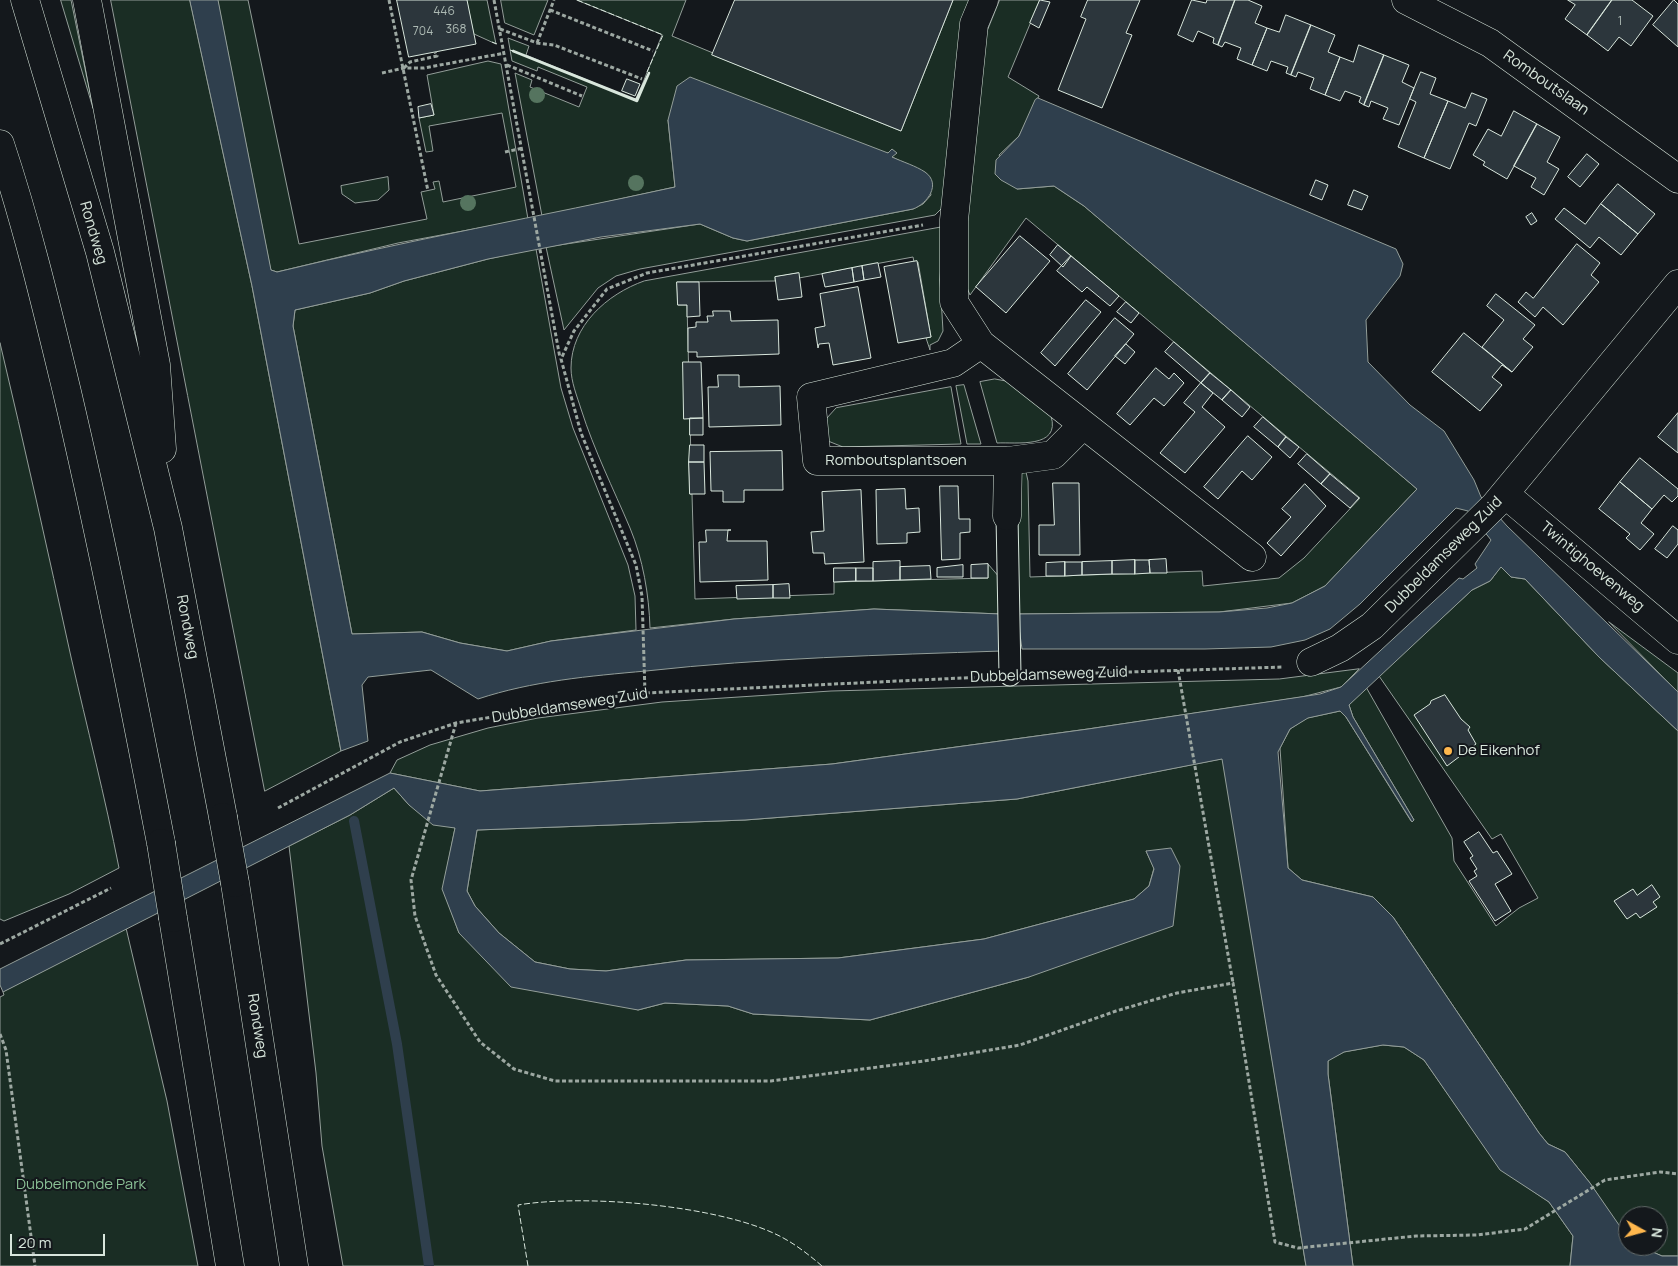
<!DOCTYPE html>
<style>
body{margin:0}
#map{position:relative;width:1678px;height:1266px;overflow:hidden;background:#14181c;font-family:Manrope,sans-serif}
canvas{display:block}
.north{position:absolute;left:1618px;top:1206px;width:50px;height:50px;box-sizing:border-box;background:#14181c;border:1px solid #626a69;border-radius:50%;rotate:97deg;font-size:14px;font-weight:700;line-height:20px;text-align:center;color:#d8e6dc}
.north::after{content:'';display:block;margin:auto;width:18px;height:22px;background:#ffb74d;clip-path:polygon(50% 0,100% 100%,50% 72%,0 100%)}
.scale{position:absolute;left:10px;top:1234px;width:95px;height:22px;box-sizing:border-box;border:2px solid #d8e6dc;border-top:0;padding-left:6px;font-size:15px;line-height:18px;white-space:nowrap;color:#d8e6dc;-webkit-text-stroke:4px #14181c;paint-order:stroke}
</style>
<div id="map">
<canvas width="1678" height="1266"></canvas>
<div class="north">N</div>
<div class="scale">20 m</div>
</div>
<script>
const g = document.querySelector('canvas').getContext('2d');
g.lineJoin = 'round';
function fill(path, color) { g.fillStyle = color; g.fill(path, 'evenodd'); }
function stroke(path, color, width, dash) { g.strokeStyle = color; g.lineWidth = width; g.lineCap = dash ? 'butt' : 'round'; g.setLineDash(dash || []); g.stroke(path); }
function label(font, color, halo, rows, align = 'center') {
  g.font = font + ' Manrope,sans-serif'; g.lineWidth = 4; g.setLineDash([]); g.textBaseline = 'middle'; g.strokeStyle = halo; g.fillStyle = color; for (const [text, x, y, turn = 0] of rows) {
    g.save(); g.translate(x, y); g.rotate((+turn || 0) * Math.PI / 180); g.textAlign = isNaN(turn) ? turn : align; if (halo) g.strokeText(text, 0, 0); g.fillText(text, 0, 0); g.restore();
  }
}
const green = new Path2D(`
 M61 0H71L93 108Z
 M111 0H190L252 286 341 751 265 791Z
 M218 0H248L299 244 427 219 421 192 435 189 433 182 439 181 443 202 516 187 502 113 429 126 433 151 426 152 419 118 434 115 427 75 488 61 501 64 528 219 398 243 277 272 271 270Z
 M467 0H487L496 44 474 34Z
 M501 0H548L534 35 505 23Z
 M577 0H686L672 36 713 53V55L901 131 953 0H971L945 205 935 215 640 269 616 276 598 288 564 330 546 247 700 224 733 238 747 241 913 209 923 204 931 195 926 173 892 157 888 153 668 120 675 187 542 216 515 73 532 80 530 87 579 107 587 87 538 67 537 71 512 61 508 38 529 46 526 55 636 100 662 35Z
 M1000 0H1040L1008 77 1039 96 1019 136 999 155 1017 189 1054 186 1084 206 1417 489 1325 586 1292 603 1219 612 1017 614 1014 486 1022 473 1026 472 1028 481 1030 577 1202 571 1203 586 1279 578 1304 558 1360 498 1026 218 970 295 963 278 980 49Z
 M388 177 389 190 378 200 355 203 342 194 341 186Z
 M943 227 940 280 943 331 938 341 930 345V350L926 338 931 337 918 262H914L913 257 799 278 798 273 775 277V281L677 282 678 305H687L691 460 689 461 690 494H692L695 599 834 594V582L988 578V564L1000 578 1001 614 874 609 734 619 650 628C649 595 643 559 630 528 613 488 594 450 581 409 577 396 571 382 571 368 571 326 607 294 644 281Z
 M536 249 561 388 573 428 628 565 635 596 636 630 551 641 507 651 460 643 422 632 352 634 293 326 295 310 370 293 404 281 488 259Z
 M0 343C25 448 48 552 71 657 87 727 105 797 119 868L69 894 4 921 0 919Z
 M995 379 1006 381 1051 416C1061 449 1016 442 997 443L980 382Z
 M964 385 981 444H967L956 386Z
 M951 387 961 444 843 447 828 441 826 419 836 408Z
 M1501 567 1511 577 1525 579 1599 657 1678 731V1256H1662L1639 1246H1658V1216H1628V1238L1625 1236 1590 1183 1565 1152 1548 1144 1539 1133 1393 917 1373 897 1302 880 1288 868 1280 748 1290 729 1307 718 1340 711 1346 717 1411 821 1414 820 1353 717 1349 705 1366 687 1452 838 1454 861 1496 926 1519 908 1538 898 1501 834 1492 839 1379 676 1472 590 1490 581Z
 M1609 622 1678 673V692Z
 M1359 669 1341 687 1302 697 1088 729 832 764 480 791 390 773 397 760 430 745 488 728 538 718 662 702 831 691 1279 679Z
 M1223 759 1306 1266H343L322 1146 316 1073 289 846 350 815 394 788 409 805 455 828 443 889 459 933 638 1010 665 1003 728 1006 753 1014 870 1020 1029 977 1180 866 1146 851 1154 868 1149 886 1134 899 984 939 838 958 686 960 606 971 570 969 535 962 499 933 475 906 467 891 477 830 745 820 1017 799Z
 M126 928 167 1101 198 1266H0V997L4 995 3 992Z
 M1383 1045 1404 1047 1424 1060 1500 1169 1549 1202 1573 1236 1570 1266H1353L1328 1074V1060L1344 1052Z`);
fill(green, '#1a2d24');
stroke(green, '#939e99', 1);
const water = new Path2D(`
 M190 0H218L271 270 277 272C409 240 542 216 675 187L668 120 677 86 690 77 888 153 892 149 897 153 892 157C903 162 916 166 925 172 942 184 927 204 913 209L747 241 733 238 700 224 601 237 488 259 404 281 370 293 295 310 293 326 352 634 422 632 460 643 507 651 551 641 734 619 874 609 1001 614 1002 651C883 655 764 658 646 671 590 676 532 681 478 699L431 670 368 677 362 685 368 741 341 751 252 286Z
 M1038 98 1396 249 1403 264 1400 276 1366 320 1368 362 1410 405 1444 431 1474 480 1481 497 1507 526 1678 692V731L1599 657 1525 579 1511 577 1501 567 1490 581 1472 590 1349 705 1353 717 1414 820 1412 822 1346 717 1340 711 1308 718 1290 729 1278 752 1288 868 1302 880 1373 897 1393 917 1539 1133 1548 1144 1565 1152 1590 1183 1628 1238V1246H1639L1662 1256H1678V1266H1570L1573 1236 1549 1202 1500 1170 1424 1060 1404 1047 1383 1045 1344 1052 1328 1061V1074L1353 1266H1306L1222 759 1017 799 745 820 477 830 467 891 475 906 499 933 535 962 570 969 606 971 686 960 838 958 984 939 1134 899 1149 886 1154 869 1146 851 1171 848 1180 866 1173 926 1029 977 870 1020 753 1014 728 1006 665 1003 638 1010 511 987 459 933 442 889 455 828 433 825 409 805 394 788 350 815 3 992 0 985V969L390 773 480 791 832 764 1088 729 1320 694 1341 687 1459 578 1463 579 1477 568 1475 564 1491 540 1468 511 1456 508 1360 604 1330 629 1305 640 1271 647 1205 649H1022L1017 614 1219 612 1267 608 1292 603 1325 586 1417 489 1084 206 1054 186 1017 189 1001 180 995 174 996 160 1019 136 1035 100Z`);
fill(water, '#2f3f4d');
stroke(water, '#939e99', 1);
stroke(new Path2D(`
 M354 821 397 1044 429 1266`), '#2f3f4d', 10);
const building = new Path2D(`
 M397 0H467L476 44 409 57Z
 M735 0H953L901 131 712 55Z
 M1040 0 1050 2 1039 28 1030 23Z
 M1088 0H1140L1126 33 1132 35 1102 108 1058 90 1086 19 1081 17Z
 M1192 0 1206 3 1207 0H1235L1218 45 1213 43 1214 38 1198 31 1193 42 1178 35Z
 M1235 0H1248L1262 6 1255 23 1267 28 1252 65 1237 59 1241 48 1225 42 1222 47 1218 45Z
 M1568 0H1612L1587 35 1565 19 1575 5Z
 M1612 0H1632L1653 16 1631 46 1619 37 1608 51 1587 35Z
 M1674 0 1678 4V47L1653 25Z
 M1286 15 1311 25 1291 75 1286 73 1288 67 1271 61 1267 71 1252 65 1267 28 1279 32Z
 M1311 25 1335 35 1328 52 1340 57 1325 95 1310 89 1314 78 1298 72 1296 77 1291 75Z
 M1359 45 1384 55 1364 105 1359 102 1361 97 1345 91 1340 101 1325 95 1340 57 1353 62Z
 M1384 55 1409 65 1402 82 1414 88 1399 125 1383 119 1388 108 1371 101 1369 107 1364 105Z
 M1421 72 1436 78 1430 94 1448 101 1424 158 1398 147 1416 102 1410 99Z
 M627 79 640 84 635 96 622 91Z
 M1472 93 1487 99 1476 126 1469 123 1450 169 1424 158 1448 101 1465 108Z
 M431 104 434 115 419 118 418 107Z
 M1514 111 1537 124 1507 179 1483 165 1485 162 1473 155 1488 129 1501 136Z
 M1537 124 1560 137 1547 162 1559 169 1544 195 1531 187 1536 178 1514 166Z
 M1587 154 1599 164 1580 187 1568 177Z
 M1316 180 1328 185 1322 200 1310 195Z
 M1618 184 1655 214 1638 234 1601 204Z
 M1354 190 1368 196 1362 210 1348 205Z
 M1601 204 1638 234 1621 255 1599 237 1590 248 1555 219 1564 208 1585 224Z
 M1532 213 1537 221 1531 225 1526 217Z
 M1020 236 1050 261 1006 313 976 287Z
 M1577 244 1600 263 1591 275 1599 282 1563 325 1543 307 1535 317 1518 302 1526 292 1533 298Z
 M1058 245 1071 256 1063 267 1050 255Z
 M1071 256 1119 296 1110 306 1087 287 1082 292 1057 271Z
 M917 261 931 337 898 343 884 267Z
 M878 263 881 277 864 280 862 266Z
 M862 266 864 280 854 282 852 268Z
 M852 268 854 282 825 287 822 274Z
 M799 273 802 297 778 300 775 277Z
 M677 282H699L700 316 687 317V305H678Z
 M858 287 871 358 833 365 829 343 819 344 818 348 815 328 825 326 820 294Z
 M1496 294 1535 325 1523 339 1533 347 1512 372 1482 347 1504 320 1487 306Z
 M1086 300 1101 312 1055 366 1041 353Z
 M1126 302 1139 313 1131 323 1117 312Z
 M713 311H730L731 321 778 320 779 354 697 357V352H688V328L696 327V322H708L707 316H713Z
 M1115 318 1134 334 1087 390 1068 374Z
 M1464 333 1512 372 1502 365 1492 377 1502 385 1480 411 1432 372Z
 M1174 342 1210 373 1201 383 1165 352Z
 M1126 344 1135 352 1125 364 1115 356Z
 M683 362H701L703 418 684 419Z
 M1156 368 1169 379 1174 373 1184 383 1164 406 1154 398 1130 425 1117 414Z
 M1210 373 1231 390 1222 400 1201 383Z
 M718 375H739V387L780 386 781 425 709 427 708 387H718Z
 M1201 383 1213 393 1202 407 1225 427 1185 473 1160 453 1195 412 1184 403Z
 M1231 390 1250 407 1242 417 1222 400Z
 M1678 413V453L1658 437Z
 M1263 417 1286 437 1278 447 1254 427Z
 M690 418H703V435H690Z
 M1248 436 1272 457 1252 480 1242 471 1218 499 1204 487Z
 M1286 437 1299 447 1290 458 1278 447Z
 M690 445H704V462H689Z
 M782 451 783 490H744V502H723V491H711L710 452Z
 M1307 454 1330 474 1321 484 1298 464Z
 M1640 458 1678 489V496L1672 502 1664 495 1652 509 1620 482Z
 M689 462H704L705 494H690Z
 M1330 474 1359 498 1350 508 1321 484Z
 M1620 482 1652 509 1641 523 1654 534 1640 550 1626 538 1630 534 1599 509Z
 M1053 483H1079L1080 555H1039V525H1054Z
 M1305 484 1326 506 1281 556 1267 543 1291 517 1282 509Z
 M940 486H958L959 519H970V532L960 533V559L942 560Z
 M905 489 906 509 919 508 920 532 907 533V543L877 544 876 490Z
 M861 490 864 562 825 564 824 553H813L811 532 824 531 822 492Z
 M1673 526 1678 530V544L1667 558 1655 549Z
 M706 530H731H728L727 541H767L768 580 700 582 699 542H706Z
 M1166 559 1167 573H1150L1149 560Z
 M1135 560V574H1112V561Z
 M1135 560H1149L1150 573 1135 574Z
 M900 561V580L873 581V562Z
 M1112 561V574L1082 575V562Z
 M1065 562V576H1046V563Z
 M1065 562H1082V575L1065 576Z
 M988 564V578H971V565Z
 M963 565V577H937V568Z
 M930 566 931 579 900 580V567Z
 M834 568H856V581L834 582Z
 M856 568H873V581H856Z
 M789 584 790 598H773V585Z
 M773 585V598L737 599 736 586Z
 M1445 695 1461 719 1470 727 1468 730 1476 744 1447 766 1414 715 1430 704 1431 701Z
 M1479 832 1493 853 1497 851 1512 874 1495 884 1511 911 1495 921 1469 881 1477 876 1474 871 1477 869 1470 858 1473 856 1464 842Z
 M1652 885 1660 897 1653 902 1657 907 1640 918 1636 913 1627 919 1614 901 1633 889 1637 895Z`);
fill(building, '#2c363c');
stroke(building, '#d8e6dc', 1);
const pedestrian = new Path2D(`
 M1007 516 1010 675`);
const minor = new Path2D(`
 M984 0 974 24 954 220V302L981 344 1252 557
 M1406 0 1490 43 1678 179
 M981 344 953 363 811 397 817 461H1008L1053 455 1083 425
 M1505 494 1678 640
 M1007 516 1008 461
 M1311 662 1340 648 1372 626 1495 505 1678 284`);
const trunk = new Path2D(`
 M25 0 100 252 168 528 223 817
 M87 0 156 365 162 449
 M0 144C27 225 47 309 67 392 102 541 132 692 161 843
 M235 883 294 1266
 M173 918 230 1266`);
stroke(pedestrian, '#d8e6dc', 23);
stroke(minor, '#d8e6dc', 29);
stroke(trunk, '#d8e6dc', 29);
stroke(new Path2D(`
 M389 0 428 191
 M494 0 560 358
 M550 10 653 51
 M500 29 537 43 554 45 642 79
 M537 43 554 0
 M507 65 582 96
 M404 68 410 62 437 56 435 52
 M382 73 404 68H424L505 53
 M505 152 523 148
 M1178 670 1233 983
 M1037 675 1283 667
 M645 693 642 596 636 565 581 433 561 359 574 331 607 289 647 273 923 225
 M456 723 411 880 415 916 436 975 480 1042 514 1069 555 1081H771L924 1061 1020 1045 1116 1011 1177 993 1233 983 1275 1242 1298 1248 1416 1236 1477 1235 1525 1229 1605 1180 1660 1172 1678 1174
 M278 808 400 742 456 723 612 697 645 693 983 677
 M0 944 111 888
 M0 1034 6 1050 35 1266`), '#9da8a2', 3, [4, 2.5]);
stroke(pedestrian, '#14181c', 21);
stroke(minor, '#14181c', 28);
stroke(trunk, '#14181c', 28);
const trunkBridge = new Path2D(`
 M223 817 235 883
 M161 843 173 918`);
stroke(trunkBridge, '#d8e6dc', 29, []);
stroke(trunkBridge, '#14181c', 28);
stroke(new Path2D(`
 M577 0 663 35 647 72
 M492 42 497 44
 M510 50 513 51
 M528 1266 518 1205C584 1194 710 1205 771 1232 790 1240 807 1253 822 1266`), '#d8e6dc', 1, [6, 2.5]);
stroke(new Path2D(`
 M513 51 636 100 649 73 637 101Z`), '#d8e6dc', 2.5);
g.fillStyle = '#55745f';
for (const [x, y] of [
 [537,95],
 [636,183],
 [468,203]
]) { g.beginPath(); g.arc(x, y, 8, 0, 2 * Math.PI); g.fill(); }
for (const [x, y, r, color] of [
 [1448,751,5,"#ffb74d"]
]) { const dot = new Path2D(); dot.arc(x, y, r, 0, 2 * Math.PI); g.fillStyle = color; g.fill(dot); stroke(dot, '#14181c', 2); }
label('12px', '#adbab4', null, [
 ["446",444,12],
 ["1",1620,22],
 ["368",456,30],
 ["704",423,32]
]);
label('15px', '#d8e6dc', '#14181c', [
 ["Romboutslaan",1546,83,35],
 ["Rondweg",93,233,74],
 ["Romboutsplantsoen",896,461],
 ["Dubbeldamseweg Zuid",1444,555,-45],
 ["Twintighoevenweg",1592,567,40],
 ["Rondweg",187,627,79],
 ["Dubbeldamseweg Zuid",1049,675,-2],
 ["Dubbeldamseweg Zuid",570,706,-9],
 ["Rondweg",257,1026,81]
]);
label('15px', '#d8e6dc', '#14181c', [
 ["De Eikenhof",1458,751]
], 'left');
label('15px', '#8ac095', '#14181c', [
 ["Dubbelmonde Park",81,1185]
]);
</script>
